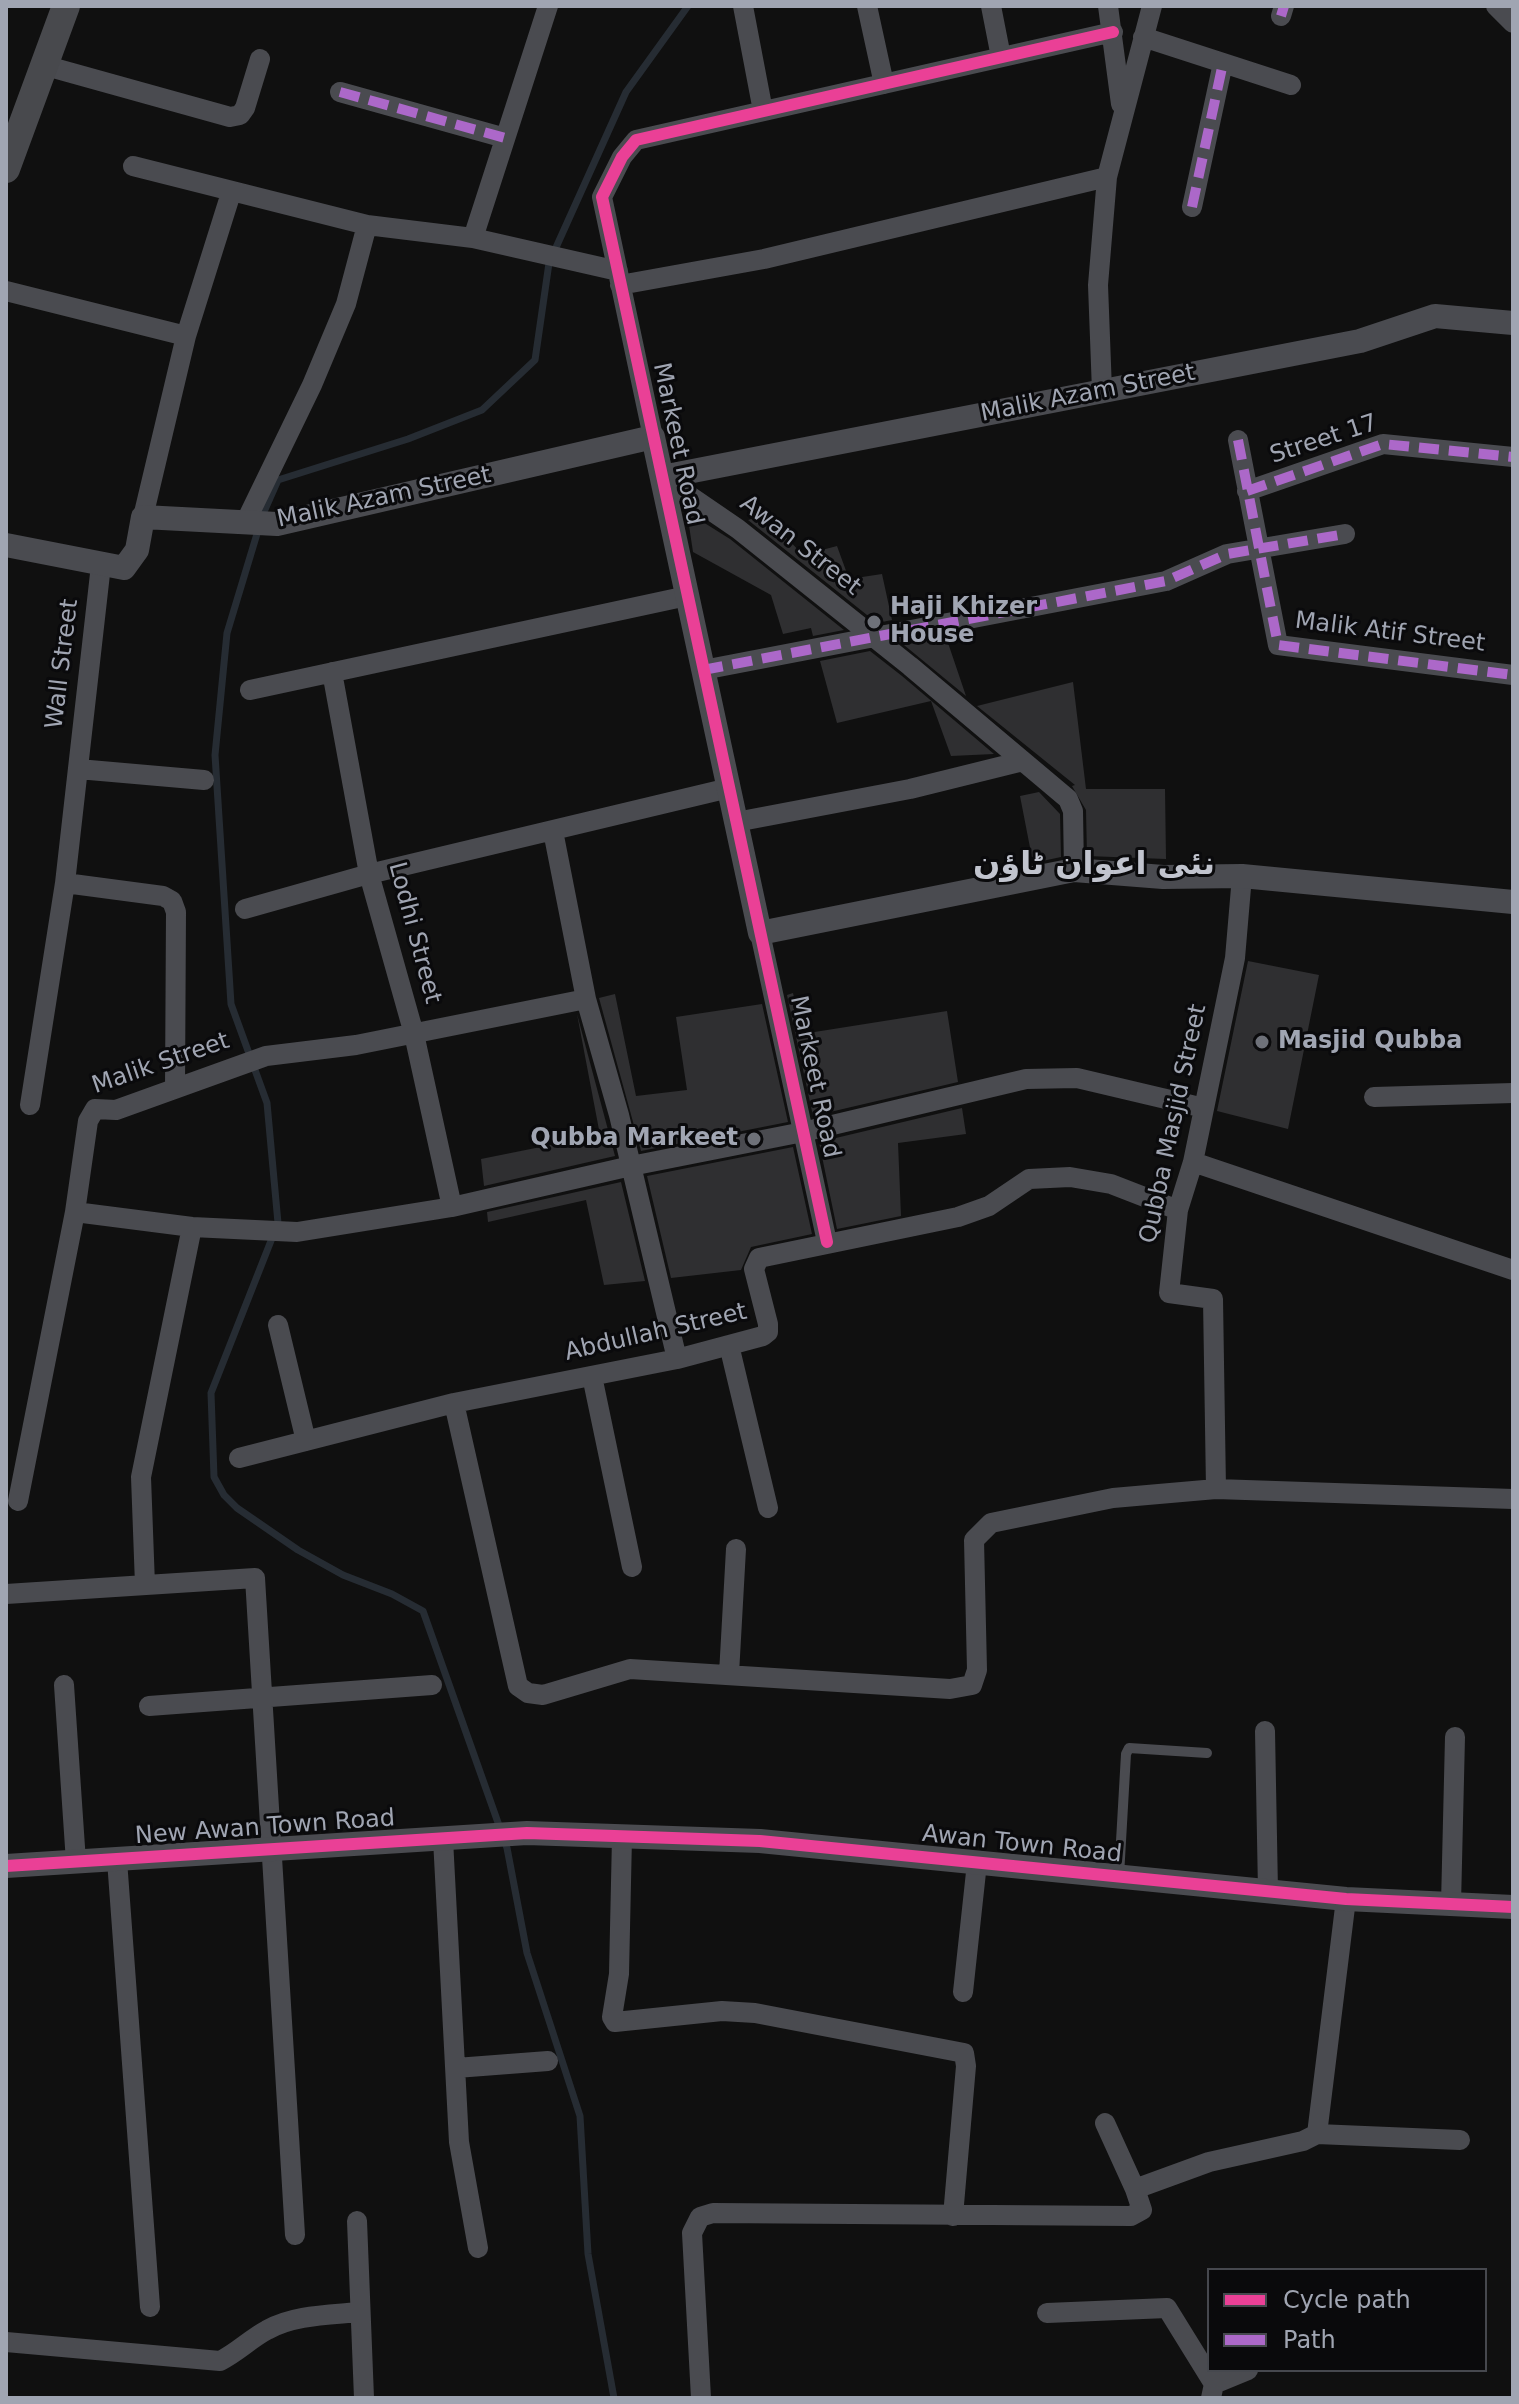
<!DOCTYPE html>
<meta charset="utf-8">
<style>
body{margin:0}
#map{position:relative;width:1519px;height:2404px;overflow:hidden;background:#101010;font-family:"DejaVu Sans",sans-serif}
canvas{display:block}
.frame{position:absolute;inset:0;border:8px solid #a0a5b2;pointer-events:none}
.legend{position:absolute;left:1207px;top:2268px;width:280px;height:104px;box-sizing:border-box;background:#0a0a0c;border:2px solid #46484e;margin:0;padding:10px 14px;list-style:none;font-size:24px;color:#a0a5b2}
.legend li{display:flex;align-items:center;gap:16px;height:40px}
.legend b{width:40px;border:2px solid #46484e}
</style>
<div id="map">
<canvas width="1519" height="2404"></canvas>
<div class="frame"></div>
<ul class="legend">
<li><b style="height:10px;background:#ea4096"></b>Cycle path</li>
<li><b style="height:10px;background:#ac68c9"></b>Path</li>
</ul>
</div>
<script>
const g = document.querySelector('canvas').getContext('2d');
g.lineJoin = 'round';
function stroke(path, color, width, dash) { g.strokeStyle = color; g.lineWidth = width; g.lineCap = dash ? 'butt' : 'round'; g.setLineDash(dash || []); g.stroke(path); }
function fill(path, color) { g.fillStyle = color; g.fill(path, 'evenodd'); }
function label(font, color, halo, rows, align = 'center') {
  g.font = font + ' "DejaVu Sans","Noto Naskh Arabic",sans-serif'; g.lineWidth = 6; g.setLineDash([]); g.textBaseline = 'middle'; g.strokeStyle = halo; g.fillStyle = color; for (const [text, x, y, turn = 0] of rows) {
    g.save(); g.translate(x, y); g.rotate((+turn || 0) * Math.PI / 180); g.textAlign = isNaN(turn) ? turn : align; if (halo) g.strokeText(text, 0, 0); g.fillText(text, 0, 0); g.restore();
  }
}
stroke(new Path2D(`
 M614 2398 588 2254 580 2116 527 1953 507 1848 423 1611 392 1594 343 1575 298 1550 237 1508 224 1495 214 1477 211 1393 278 1223 267 1103 231 1004 215 755 227 633 263 514 278 480 408 439 482 410 535 360 549 263 626 92 688 6`), '#262c33', 7);
fill(new Path2D(`
 M687 512 730 539 844 630 813 636 811 628 783 634 771 595 693 552Z
 M765 515 803 555 837 546 849 579 882 574 892 620 877 623 748 520Z
 M946 637 966 696 904 645Z
 M870 651 902 676 994 754 951 756 931 701 837 723 820 661Z
 M1073 682 1086 789H1165L1166 859 1087 856 1086 810 1072 786 1075 785 977 706Z
 M1039 792 1060 814 1061 857 1033 863 1020 796Z
 M1248 961 1319 975 1288 1129 1217 1111Z
 M793 993 802 1034 947 1011 958 1082 813 1116 787 995Z
 M615 994 636 1096 687 1090 676 1017 762 1004 788 1122 641 1151 599 998Z
 M577 1014 615 1156 484 1186 481 1159 600 1135Z
 M962 1108 966 1134 898 1143 901 1216 837 1229 819 1142Z
 M793 1147 812 1234 751 1247 741 1270 671 1278 647 1176Z
 M621 1182 645 1281 604 1285 586 1200 488 1222 487 1212Z`), '#2f2f31');
stroke(new Path2D(`
 M1119 1876 1126 1754 1129 1748 1207 1753`), '#4a4b50', 10);
stroke(new Path2D(`
 M743 6 763 111
 M867 6 884 84
 M991 6 1001 57
 M1108 6 1121 104
 M1496 6 1513 23
 M1281 16 1284 6
 M1143 37 1291 85
 M43 65 230 117 240 115 245 108 260 59
 M340 92 505 138
 M133 166 367 225 473 238 618 271
 M1192 207 1223 63
 M473 238 548 6
 M620 285 764 259 1107 177
 M6 291 186 336
 M1102 391 1098 285 1107 177 1152 6
 M653 437 602 197 622 157 636 140 1113 32
 M1238 440 1278 645 1513 675
 M662 477 738 529 910 666 1068 799 1073 811 1074 870
 M1247 491 1383 444 1513 457
 M143 517 186 336 231 193
 M245 523 312 385 346 304 367 225
 M703 670 1166 581 1227 554 1345 534
 M332 672 369 874 414 1034 452 1207
 M250 690 687 596
 M78 769 204 780
 M736 822 910 789 1019 762
 M553 831 586 999 619 1115 677 1359
 M65 883 163 896 172 901 176 912 175 1088
 M245 909 369 874 729 788
 M760 933 827 1242
 M1374 1097 1513 1093
 M30 1105 65 883 101 565
 M1193 1162 1513 1270
 M75 1212 192 1227 297 1232 452 1207 631 1166 803 1132 1026 1079 1077 1078 1204 1108
 M278 1325 306 1441
 M729 1345 768 1508
 M592 1376 632 1567
 M454 1403 518 1686 528 1693 543 1695 630 1669 950 1689 972 1685 977 1670 974 1540 991 1523 1113 1498 1216 1489 1513 1499
 M239 1458 454 1403 677 1359 763 1336 768 1332V1324L754 1269 759 1258 958 1217 989 1206 1029 1179 1070 1177 1111 1184 1178 1210
 M1216 1489 1213 1299 1169 1293 1178 1210 1193 1162 1235 958 1242 876
 M18 1501 75 1212 88 1121 95 1109 116 1110 266 1056 356 1045 586 999
 M145 1585 141 1477 192 1227
 M6 1594 255 1578 295 2235
 M729 1674 736 1549
 M64 1685 76 1862
 M149 1706 432 1685
 M1265 1731 1268 1891
 M622 1837 619 1974 612 2017 615 2022 722 2011 755 2013 964 2053 966 2066 953 2216
 M443 1839 459 2142 478 2248
 M117 1860 150 2307
 M1451 1904 1455 1737
 M963 1992 977 1863
 M456 2068 548 2061
 M1105 2123 1135 2189
 M1317 2134 1460 2140
 M357 2221 364 2398
 M1047 2313 1167 2308 1214 2384
 M6 2342 220 2361C238 2352 250 2339 267 2330 293 2315 329 2315 359 2312
 M701 2398 692 2233 700 2217 713 2213 1131 2216 1142 2210 1135 2189 1209 2162 1303 2141 1317 2134 1346 1899
 M1211 2398 1214 2384 1248 2370`), '#4a4b50', 20);
stroke(new Path2D(`
 M662 477 1360 341 1435 316 1513 323
 M6 545 124 568 137 550 143 517 277 524 653 437 760 933 1074 870 1163 877 1242 876 1513 902
 M6 1866 527 1833 760 1841 1346 1899 1513 1907`), '#4a4b50', 24);
stroke(new Path2D(`
 M6 169 66 6`), '#48494d', 28);
stroke(new Path2D(`
 M1281 16 1284 6
 M340 92 505 138
 M1192 207 1223 63
 M1238 440 1278 645 1513 675
 M1247 491 1383 444 1513 457
 M703 670 1166 581 1227 554 1345 534`), '#ac68c9', 10, [20, 10]);
stroke(new Path2D(`
 M827 1242 602 197 622 157 636 140 1113 32
 M6 1866 527 1833 760 1841 1346 1899 1513 1907`), '#ea4096', 12);
for (const [x, y, r, color] of [
 [874,622,8,"#6e7179"],
 [1262,1042,8,"#6e7179"],
 [754,1139,8,"#6e7179"]
]) { const dot = new Path2D(); dot.arc(x, y, r, 0, 2 * Math.PI); g.fillStyle = color; g.fill(dot); stroke(dot, '#0a0a0c', 3); }
label('24px', '#a0a5b2', '#0a0a0c', [
 ["Malik Azam Street",1088,394,-11],
 ["Street 17",1324,440,-18],
 ["Markeet Road",677,444,78],
 ["Malik Azam Street",384,498,-12],
 ["Awan Street",800,546,38],
 ["Malik Atif Street",1390,633,7],
 ["Wall Street",63,664,-83],
 ["Lodhi Street",414,933,75],
 ["Malik Street",161,1064,-19],
 ["Markeet Road",814,1077,78],
 ["Qubba Masjid Street",1174,1124,-78],
 ["Abdullah Street",656,1333,-13],
 ["New Awan Town Road",265,1828,-4],
 ["Awan Town Road",1022,1845,6]
]);
label('bold 24px', '#a0a5b2', '#0a0a0c', [
 ["Haji Khizer",890,608],
 ["House",890,636],
 ["Masjid Qubba",1278,1042],
 ["Qubba Markeet",738,1139,"right"]
], 'left');
label('bold 32px', '#c1c4ce', '#0a0a0c', [
 ["نئی اعوان ٹاؤن",1094,866]
]);
</script>
